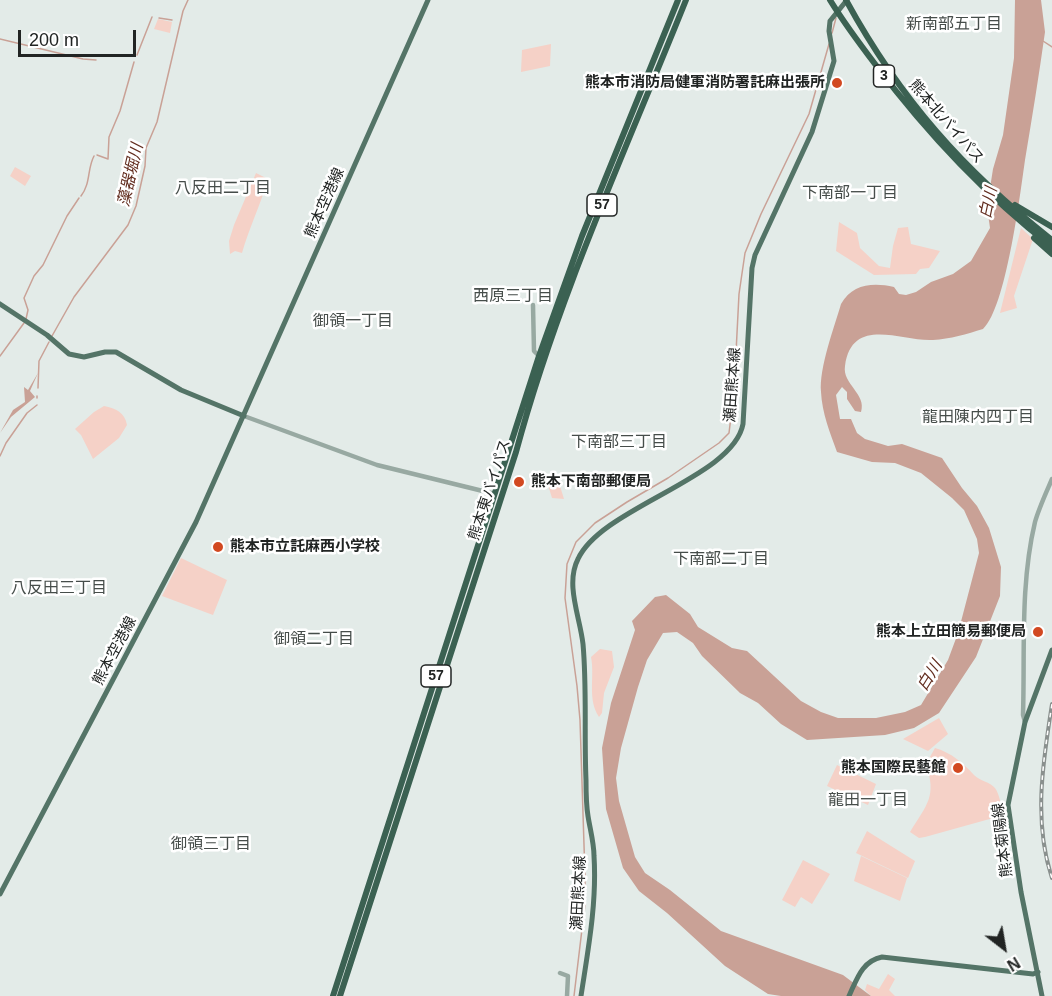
<!DOCTYPE html>
<meta charset="utf-8">
<style>
body{margin:0}
#map{position:relative;width:1052px;height:996px;overflow:hidden;background:#e3ebe8;font-family:Arial,sans-serif}
canvas{display:block}
.north{position:absolute;left:974px;top:918px;width:60px;height:60px;-webkit-text-stroke:4px #fff;paint-order:stroke;rotate:149deg;font-size:16px;font-weight:700;line-height:24px;text-align:center;color:#212423}
.north::after{content:'';display:block;margin:auto;width:21px;height:27px;background:#212423;clip-path:polygon(50% 0,100% 100%,50% 72%,0 100%)}
.scale{position:absolute;left:18px;top:30px;width:118px;height:27px;box-sizing:border-box;border:3px solid #212423;border-top:0;padding-left:8px;font-size:18px;line-height:21px;white-space:nowrap;color:#212423;-webkit-text-stroke:4px #fff;paint-order:stroke}
</style>
<div id="map">
<canvas width="1052" height="996"></canvas>
<div class="north">N</div>
<div class="scale">200 m</div>
</div>
<script>
const g = document.querySelector('canvas').getContext('2d');
g.lineJoin = 'round';
function fill(path, color) { g.fillStyle = color; g.fill(path, 'evenodd'); }
function stroke(path, color, width, dash) { g.strokeStyle = color; g.lineWidth = width; g.lineCap = dash ? 'butt' : 'round'; g.setLineDash(dash || []); g.stroke(path); }
function label(font, color, halo, rows, align = 'center') {
  g.font = font + ' Arial,"Noto Sans JP",sans-serif'; g.lineWidth = 5; g.setLineDash([]); g.textBaseline = 'middle'; g.strokeStyle = halo; g.fillStyle = color; for (const [text, x, y, turn = 0] of rows) {
    g.save(); g.translate(x, y); g.rotate((+turn || 0) * Math.PI / 180); g.textAlign = isNaN(turn) ? turn : align; if (halo) g.strokeText(text, 0, 0); g.fillText(text, 0, 0); g.restore();
  }
}
fill(new Path2D(`
 M158 19 172 22 170 33 154 29Z
 M551 44 550 66 521 72 522 50Z
 M15 167 31 176 25 186 10 176Z
 M256 173 268 179C261 204 249 228 242 253L235 251 230 254 229 241 234 225Z
 M839 222 857 233 860 248 879 266 890 268 893 246 898 228 908 227 911 244 940 251 929 268 920 269 916 274 874 275 836 251Z
 M1021 228 1033 239 1014 296 1017 308 1000 313Z
 M104 406C116 408 125 413 127 425L119 438 93 459 81 435 75 429 94 412Z
 M548 485 560 486 564 499 552 498Z
 M181 558 227 580 213 615 162 596Z
 M600 649 612 651 614 667 604 693 602 713 599 717C587 699 595 677 591 657Z
 M939 718 948 734 928 751 903 739Z
 M935 748C952 753 963 763 974 775 980 781 990 782 995 788 1000 795 1001 807 1004 815L925 837 919 838 910 832C927 804 937 797 926 764Z
 M837 765 876 784 868 805 827 786Z
 M867 831 915 861 908 878 856 853Z
 M861 856 907 878 900 901 854 881Z
 M803 860 830 874 812 904 801 897 795 907 782 900Z
 M888 974 895 979 889 990 895 996H871L865 990 867 984 879 989Z`), '#f5d1c7');
fill(new Path2D(`
 M1015 0H1041L1045 32C1039 75 1032 118 1025 160 1020 195 1006 308 983 329 967 334 950 339 933 340 902 342 852 315 845 366 842 384 867 394 861 412L855 411 847 399V392L842 387 836 395 840 419H851L857 433 865 439 888 446 902 444 942 458 962 488 977 506 989 528 1001 567 1000 596 976 657 939 713 914 728 885 735 807 740 781 724 758 703 740 693 702 656 693 643 677 632 663 633 647 660 638 687 621 748 616 778 619 801 635 857 645 873 670 890 721 931 843 975 871 996H781L768 994 725 966 667 913 639 891 623 868 606 809 602 748 611 703 635 630 632 621 655 597 666 595 690 614 698 627 732 648 747 651 801 701 821 712 838 718H876L905 712 921 705 948 660 958 633 979 553 977 539 964 510 952 498 921 473 895 463 872 462 837 452C830 433 822 413 821 392 819 368 834 328 841 304 852 284 873 282 894 287L899 294 906 295 916 292 931 282 953 274 971 261 990 228 987 207 993 169 1003 135 1014 58Z
 M38 373 30 391 35 397 11 417 0 433 13 410 25 402 24 387 28 390Z`), '#c9a196');
stroke(new Path2D(`
 M159 18 172 20
 M832 33 836 18
 M0 39 83 59 96 60
 M1043 41 1052 47
 M137 55 152 17
 M97 155 108 159 109 137 120 111 134 62
 M81 196C91 183 87 169 94 156
 M26 319 28 310 24 298 34 276 43 265 67 216 79 198
 M52 336 74 297 128 225 136 206 145 166 146 148 157 122 183 11 188 0
 M0 356 24 323
 M38 388 39 361 49 342
 M37 398V396
 M0 456 6 443 27 413 37 405
 M574 996 585 904V876L580 720 577 686 565 598 567 564 576 542 595 523 627 502 668 478 719 443 729 433 734 392 739 294 745 253 761 214 809 114 829 44`), '#c9a196', 1.5);
stroke(new Path2D(`
 M533 305 534 351 539 356
 M244 416 377 465 495 494
 M1025 722 1023 715C1025 651 1020 585 1035 522 1039 508 1046 493 1052 479
 M560 973 568 976 567 996`), '#98a9a2', 4.5);
stroke(new Path2D(`
 M0 304 47 335 69 354 84 357 105 352H116L181 390 244 416
 M0 894 196 522 428 0
 M581 996C588 950 597 903 594 856 594 843 590 829 588 816 586 804 586 792 586 780 584 735 587 688 583 644 580 617 565 584 578 559 602 507 733 478 743 424L752 268 755 255 812 132 834 61 829 31 830 21 847 0
 M849 996C857 979 862 961 882 957L1033 974 1038 972
 M1042 996 1021 892 1008 805 1025 722 1052 650`), '#547467', 5);
stroke(new Path2D(`
 M830 0C844 23 859 43 875 64 927 133 984 194 1052 247
 M846 0C900 99 964 171 1052 240
 M1015 205 1052 227
 M1034 238 1052 254
 M333 996 539 356 582 236 678 0
 M340 996 516 452C558 296 626 150 686 0`), '#3b6152', 6);
const rail = new Path2D(`
 M1052 704C1043 762 1033 821 1052 878`);
stroke(rail, '#8a908e', 4);
stroke(rail, '#fff', 1.5, [4.5]);
for (const [x, y, r, color] of [
 [837,83,6,"#d24921"],
 [519,482,6,"#d24921"],
 [218,547,6,"#d24921"],
 [1038,632,6,"#d24921"],
 [958,768,6,"#d24921"]
]) { const dot = new Path2D(); dot.arc(x, y, r, 0, 2 * Math.PI); g.fillStyle = color; g.fill(dot); stroke(dot, '#fff', 2); }
for (const [x, y, w] of [
 [884,76,21],
 [602,205,30],
 [436,676,30]
]) { const box = new Path2D(); box.roundRect(x - w / 2, y - 11, w, 22, 4.5); g.fillStyle = '#fff'; g.fill(box); stroke(box, '#212423', 1.5); }
label('bold 14px', '#212423', null, [
 ["3",884,76],
 ["57",602,205],
 ["57",436,676]
]);
label('bold 15px', '#212423', '#fff', [
 ["熊本市消防局健軍消防署託麻出張所",825,83],
 ["熊本下南部郵便局",531,482,"left"],
 ["熊本市立託麻西小学校",230,547,"left"],
 ["熊本上立田簡易郵便局",1026,632],
 ["熊本国際民藝館",946,768]
], 'right');
label('15px', '#212423', '#fff', [
 ["熊本北バイパス",946,122,49],
 ["熊本空港線",325,203,-66],
 ["瀬田熊本線",733,385,-86],
 ["熊本東バイパス",490,490,-72],
 ["熊本空港線",115,651,-62],
 ["熊本菊陽線",1003,840,-97],
 ["瀬田熊本線",579,893,-87]
]);
label('16px', '#464d4a', '#fff', [
 ["新南部五丁目",954,25],
 ["八反田二丁目",223,189],
 ["下南部一丁目",850,194],
 ["西原三丁目",513,297],
 ["御領一丁目",353,322],
 ["龍田陳内四丁目",978,418],
 ["下南部三丁目",619,443],
 ["下南部二丁目",721,560],
 ["八反田三丁目",59,589],
 ["御領二丁目",314,640],
 ["龍田一丁目",868,801],
 ["御領三丁目",211,845]
]);
label('italic 16px', '#622d1f', '#fff', [
 ["藻器堀川",131,175,-77],
 ["白川",989,203,-78],
 ["白川",930,676,-58]
]);
</script>
